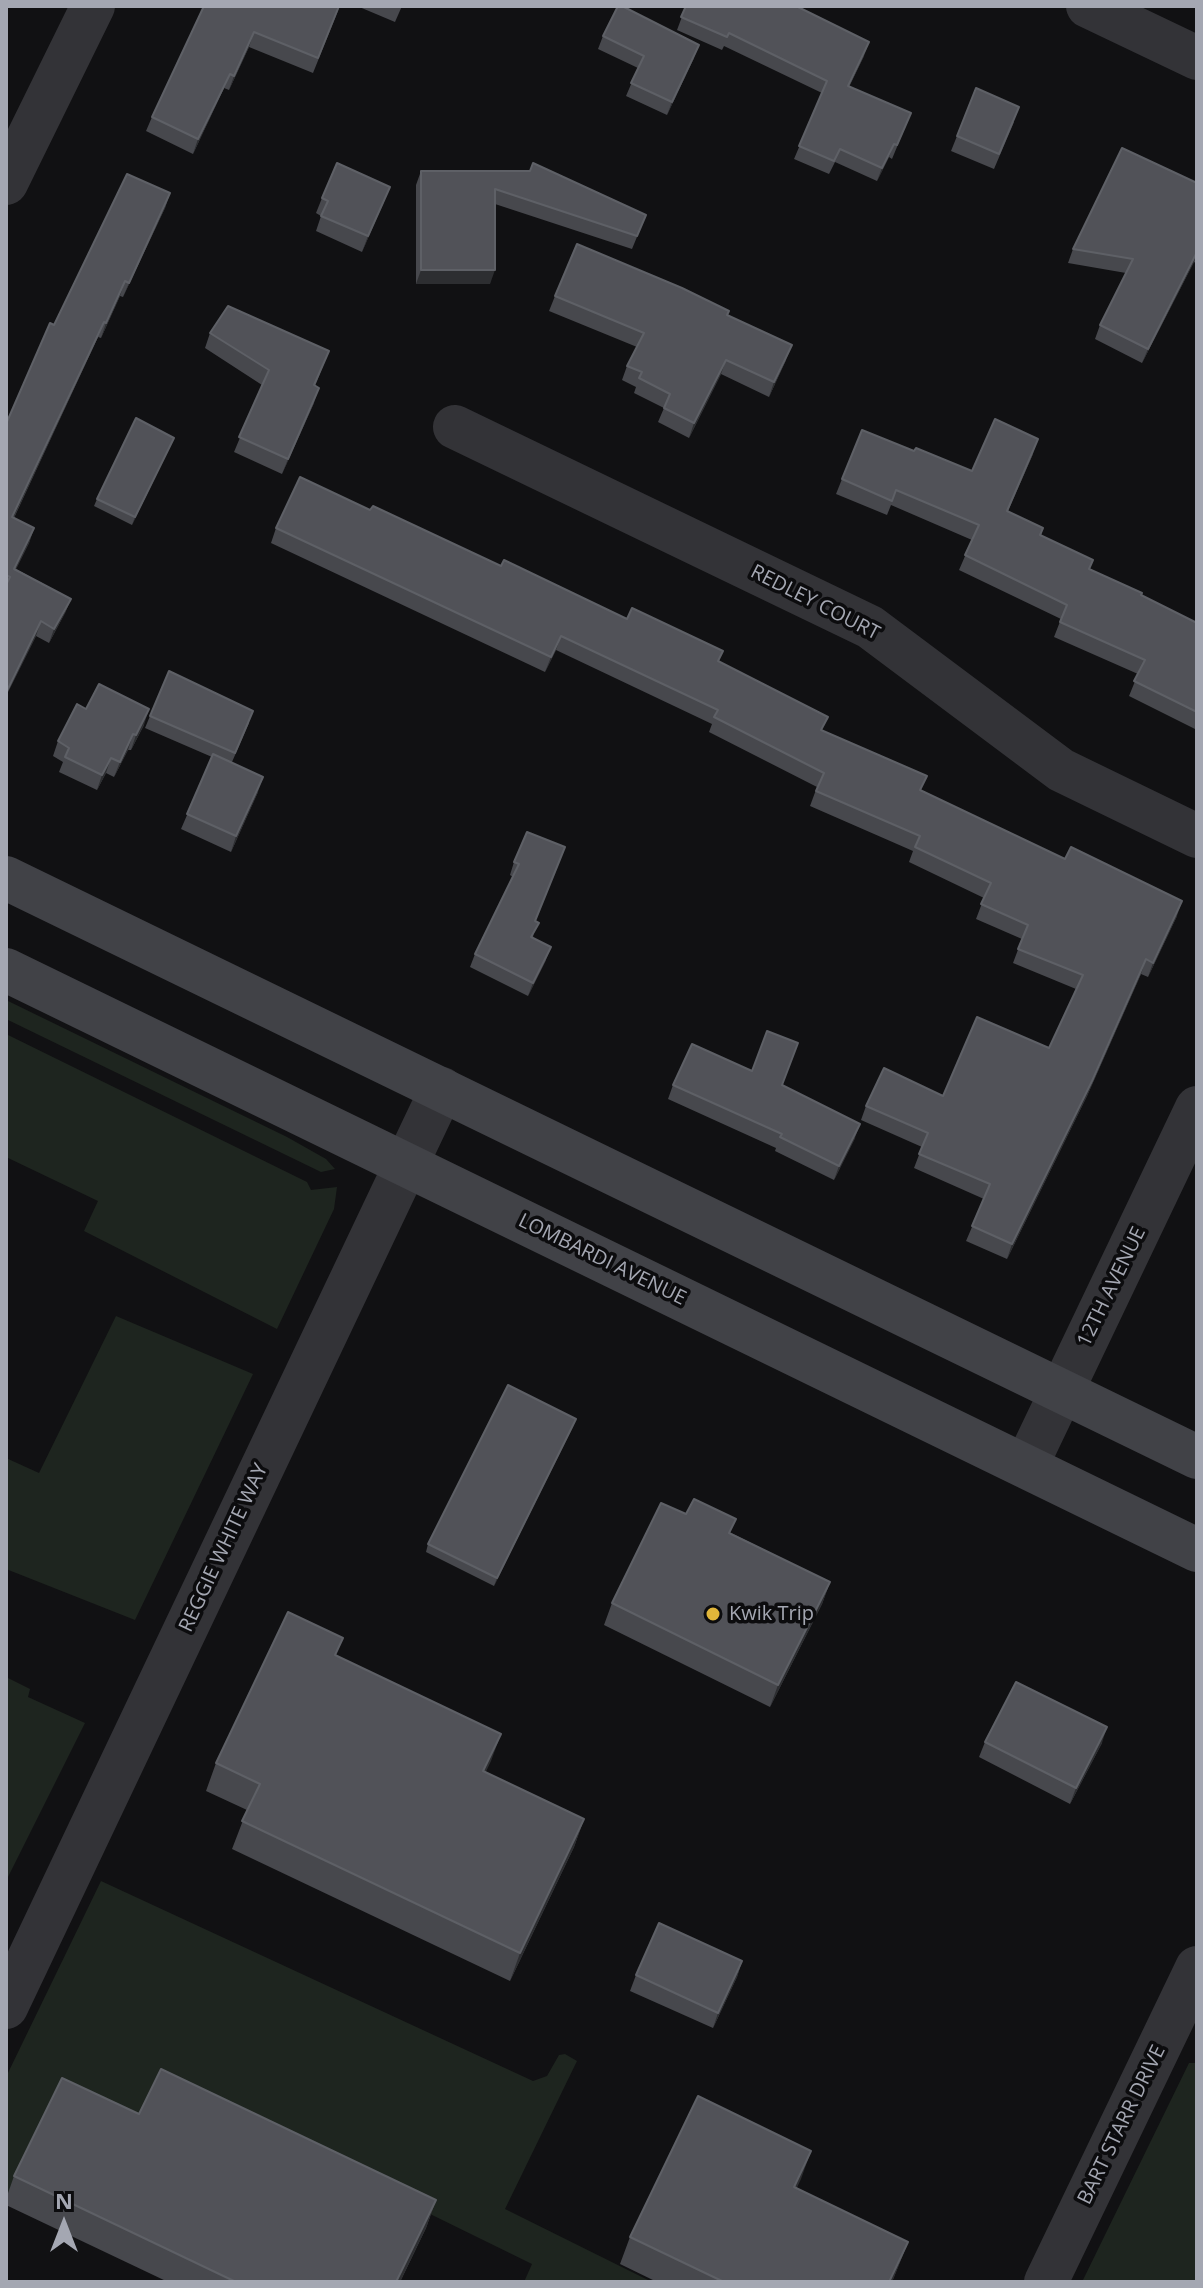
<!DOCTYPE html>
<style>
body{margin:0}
#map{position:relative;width:1203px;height:2288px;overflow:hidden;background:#111113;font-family:"Open Sans",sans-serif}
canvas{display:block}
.frame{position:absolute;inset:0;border:8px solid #a4a7b2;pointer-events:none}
.north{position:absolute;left:24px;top:2184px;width:80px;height:80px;-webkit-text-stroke:6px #0c0c0e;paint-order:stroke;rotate:0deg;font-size:22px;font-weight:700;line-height:32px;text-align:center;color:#a4a7b2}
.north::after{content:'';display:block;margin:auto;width:28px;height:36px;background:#a4a7b2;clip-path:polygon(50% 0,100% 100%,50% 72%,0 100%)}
</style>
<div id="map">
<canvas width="1203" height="2288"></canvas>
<div class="frame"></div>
<div class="north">N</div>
</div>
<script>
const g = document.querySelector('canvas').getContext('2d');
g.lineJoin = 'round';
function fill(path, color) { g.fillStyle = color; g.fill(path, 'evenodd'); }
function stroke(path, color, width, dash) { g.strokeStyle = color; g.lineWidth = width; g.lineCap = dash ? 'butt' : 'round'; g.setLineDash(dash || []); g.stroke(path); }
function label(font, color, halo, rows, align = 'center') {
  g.font = font + ' "Open Sans",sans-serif'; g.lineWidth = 7; g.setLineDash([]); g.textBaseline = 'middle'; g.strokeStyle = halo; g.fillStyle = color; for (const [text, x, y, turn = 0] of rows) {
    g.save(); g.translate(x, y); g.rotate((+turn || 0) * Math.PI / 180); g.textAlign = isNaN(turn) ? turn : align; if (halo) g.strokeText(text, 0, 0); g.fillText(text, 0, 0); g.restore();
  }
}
fill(new Path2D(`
 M6 1000 287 1137 326 1159 335 1169 321 1172 6 1019Z
 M6 1034 307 1182 311 1190 337 1187 334 1209 277 1329 84 1231 98 1201 6 1157Z
 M116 1316 253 1374 135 1620 6 1569V1458L39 1473Z
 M6 1677 30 1689 28 1697 85 1723 6 1881Z
 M101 1881 533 2081 547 2076 559 2055 565 2054 577 2061 505 2209 652 2282H524L532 2264 426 2212 129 2142 6 2200V2077Z
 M1189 2063H1197V2282H1082Z`), '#1e251f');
stroke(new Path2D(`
 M1088 6 1197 58
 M6 183 93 6
 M455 427 870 627 1061 770 1197 836
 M1026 1466 1197 1108
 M6 2007 442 1089
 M1046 2282 1197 1968`), '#333337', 44);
stroke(new Path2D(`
 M6 878 1197 1457
 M6 970 1197 1550`), '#414247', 44);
fill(new Path2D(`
 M204 6H340L313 73 249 47 229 90 224 88 193 154 146 131 152 117Z
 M357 6H402L395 22Z
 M686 6 864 56 849 87 911 113 892 159 889 157 877 181 835 162 829 174 794 159 822 93 724 46 722 50 677 30Z
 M603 36 694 58 667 115 626 96 638 68 598 49Z
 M1014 122 994 169 951 151 957 136Z
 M421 171H530L646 215 632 249 495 204 490 284H416V185Z
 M1197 183V264L1194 262 1142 363 1095 339 1100 325 1126 273 1068 263 1073 249Z
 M390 187 362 252 316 231 321 216 316 213 322 198Z
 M170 193 165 208 123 297 120 296 101 338 98 337 14 518 34 528 29 543 16 569 71 599 65 613 49 643 36 636 6 696V424L54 325Z
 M555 296 727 315 786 360 769 397 721 374 689 438 658 422 664 408 634 393 636 387 622 380 627 366 637 347 549 311Z
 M210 333 329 351 315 386 314 403 282 474 234 452 262 385 205 348Z
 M174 438 132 525 94 506 97 499Z
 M914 451 972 471 1033 454 1008 511 1043 528 1041 535 1093 560 1089 569 1197 623V730L1129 696 1138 674 1054 637 1061 619 959 570 972 540 891 505 887 515 836 494 842 479Z
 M370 510 627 619 719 662 823 731 921 791 1177 916 1148 977 1141 974 1087 1096 1007 1259 966 1241 984 1199 914 1168 922 1147 861 1120 866 1106 943 1096 1049 1048 1076 989 1013 963 1022 939 976 919 984 898 909 862 913 851 810 806 817 787 709 732 712 724 556 650 545 672 271 543 276 528Z
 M86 709 144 725 131 750H128L114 777 106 773 97 790 59 772 63 762 53 756 58 741Z
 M150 716 249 723 232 762 258 792 231 852 181 829 212 757 145 728Z
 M560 860 535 921 533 938 546 960 528 996 470 967 475 954 513 877 510 875 514 862Z
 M673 1085H782L855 1138 834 1180 775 1151 776 1148 668 1099Z
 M576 1419 494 1586 426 1552 428 1544Z
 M731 1533 830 1582 822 1604 770 1707 604 1625 612 1603Z
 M337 1656 501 1734 485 1772 584 1819 574 1847 510 1981 232 1849 247 1810 206 1791 216 1763Z
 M985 1742 1102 1743 1070 1804 979 1757Z
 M742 1961 737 1977 713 2028 630 1991 636 1975Z
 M139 2114 436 2200 426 2228 400 2282H168L6 2205V2199L14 2176Z
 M811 2151 796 2189 908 2242 892 2282H657L620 2264 630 2237Z`), '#47484d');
fill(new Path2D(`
 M254 32 249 47 229 90 234 76Z
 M869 42 864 56 843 99 848 86Z
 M699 45 694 58 667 115 672 102Z
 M230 74 224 88 193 154 198 139Z
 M894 144 889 157 877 181 882 168Z
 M390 187 384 202 362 252 368 236Z
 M170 193 165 208 123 297 129 283Z
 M1197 252 1194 262 1142 363 1148 349Z
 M421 270H495L490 284H416Z
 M125 281 120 296 101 338 106 323Z
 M104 322 98 337 7 532 12 517Z
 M792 345 786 360 769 397 774 382Z
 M726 360 721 374 689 438 694 423Z
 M319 388 314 403 282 474 288 459Z
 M174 438 171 445 132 525 135 517Z
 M1038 439 1033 454 1001 526 1007 511Z
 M34 528 29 543 9 583 14 569Z
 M71 599 65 613 49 643 54 629Z
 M41 621 36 636 6 696V693Z
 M561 636 556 650 545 672 551 657Z
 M149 709 144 725 131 750 136 735Z
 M133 734 128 750 114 777 120 762Z
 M111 758 106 773 97 790 102 775Z
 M263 777 258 792 231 852 236 836Z
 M1182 901 1177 916 1148 977 1153 963Z
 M551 947 546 960 528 996 533 983Z
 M1146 959 1141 974 1087 1096 1007 1259 1012 1244Z
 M860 1124 855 1138 834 1180 839 1166Z
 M576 1419 573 1427 494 1586 497 1578Z
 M830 1582 822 1604 770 1707 778 1685Z
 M1107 1727 1102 1743 1070 1804 1076 1788Z
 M501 1734 491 1761 473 1799 483 1771Z
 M584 1819 574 1847 510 1981 520 1953Z
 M742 1961 737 1977 713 2028 718 2013Z
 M811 2151 801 2179 784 2215 794 2187Z
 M436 2200 426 2228 400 2282H396Z
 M908 2242 892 2282H889Z`), '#2d2e31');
const building = new Path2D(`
 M204 6H339L318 58 254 32 234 76 230 74 198 139 152 117Z
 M618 6H622L699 45 672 102 631 83 644 56 603 36Z
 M686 6H796L869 42 848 86 911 113 897 145 894 144 882 168 840 149 834 161 799 146 827 81 729 33 727 37 681 17Z
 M976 88 1019 107 999 154 957 136Z
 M1122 148 1197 183V252L1148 349 1100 325 1133 259 1073 249Z
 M337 163 390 187 368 236 321 216 328 201 322 198Z
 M533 163 646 215 637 236 495 189V270H421V171H530Z
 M127 174 170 193 129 283 125 281 106 323 104 322 12 517 34 528 14 569 71 599 54 629 41 621 6 693V585L10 577 6 575V424L50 323 54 325Z
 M577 244 682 288 729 311 727 315 792 345 774 382 726 360 694 423 664 408 670 394 639 378 642 372 627 366 644 333 555 296Z
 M228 306 329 351 314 385 319 388 288 459 239 437 269 370 210 333Z
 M136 418 174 438 135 517 97 499Z
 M995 419 1038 439 1007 511 1043 528 1040 535 1093 560 1089 569 1142 593 1141 595 1197 623V712L1134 681 1145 660 1060 622 1067 605 965 555 979 525 896 490 892 501 842 479 862 430 914 451 916 448 972 471Z
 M300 477 370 510 373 506 501 566 504 560 627 619 632 608 723 651 718 661 828 717 821 730 927 776 920 790 1065 859 1071 847 1182 901 1153 963 1146 959 1092 1081 1012 1244 972 1226 990 1184 919 1154 928 1133 866 1106 884 1068 943 1096 977 1017 1049 1048 1083 975 1018 949 1028 925 981 904 991 883 915 847 920 836 816 791 824 773 714 717 718 710 561 636 551 657 276 528Z
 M169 671 253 711 235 753 150 716Z
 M99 684 149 709 136 735 133 734 120 762 111 758 102 775 65 757 69 748 58 741 77 704 86 709Z
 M213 754 263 777 236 836 187 814Z
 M527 832 565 847 535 921 539 923 531 937 551 947 533 983 475 954 519 864 514 862Z
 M767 1031 798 1043 782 1085 860 1124 839 1166 780 1137 782 1134 673 1085 692 1044 752 1071Z
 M508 1385 576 1419 497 1578 428 1544Z
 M694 1499 736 1519 729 1533 830 1582 778 1685 612 1603 661 1503 686 1514Z
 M288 1612 343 1638 335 1655 501 1734 483 1771 584 1819 520 1953 242 1821 260 1784 216 1763Z
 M1016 1682 1107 1727 1076 1788 985 1742Z
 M659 1923 742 1961 718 2013 636 1975Z
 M161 2069 436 2200 396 2282H236L14 2176 62 2078 139 2114Z
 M698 2096 811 2151 794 2187 908 2242 889 2282H724L630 2237Z`);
fill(building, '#515258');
stroke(building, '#5e6066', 2);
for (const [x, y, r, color] of [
 [713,1614,8,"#e1b63a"]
]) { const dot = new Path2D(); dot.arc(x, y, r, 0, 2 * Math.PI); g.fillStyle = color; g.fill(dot); stroke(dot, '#0c0c0e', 3); }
label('20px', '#a4a7b2', '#0c0c0e', [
 ["REDLEY COURT",815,603,27],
 ["LOMBARDI AVENUE",602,1260,26],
 ["12TH AVENUE",1112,1287,-64],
 ["REGGIE WHITE WAY",224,1548,-65],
 ["BART STARR DRIVE",1122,2125,-64]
]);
label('20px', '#a4a7b2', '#0c0c0e', [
 ["Kwik Trip",729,1614]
], 'left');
</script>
